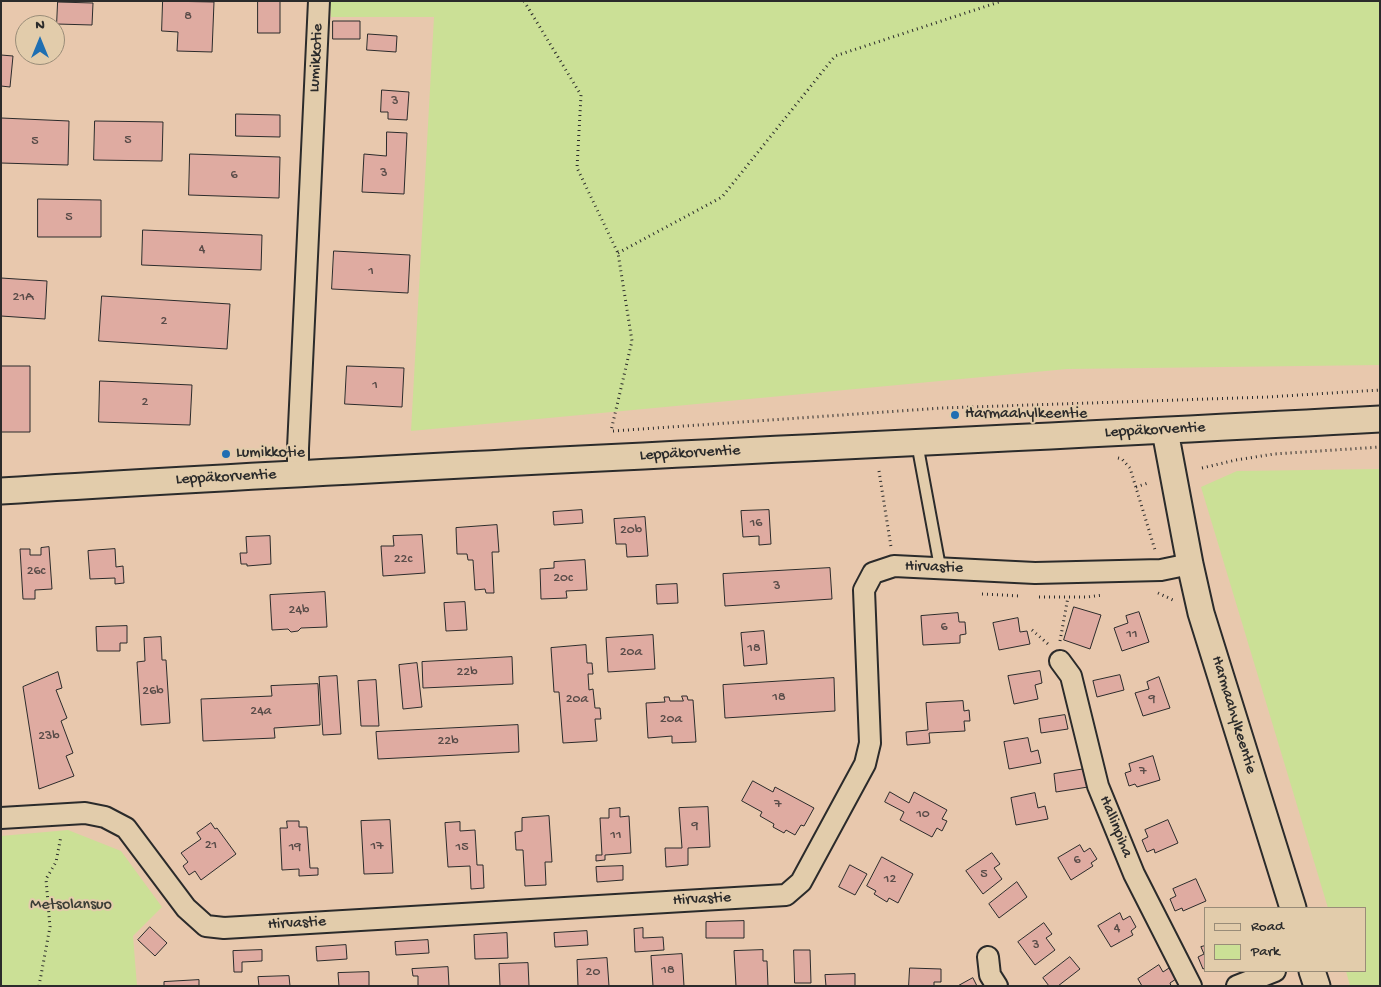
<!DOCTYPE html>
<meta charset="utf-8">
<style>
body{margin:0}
#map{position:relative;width:1381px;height:987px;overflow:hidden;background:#e8c8ad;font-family:"Gochi Hand",sans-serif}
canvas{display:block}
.frame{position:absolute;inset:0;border:2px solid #2b2b2b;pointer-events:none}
.legend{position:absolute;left:1204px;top:907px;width:162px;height:65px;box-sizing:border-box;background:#e2ccab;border:1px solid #998c78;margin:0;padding:6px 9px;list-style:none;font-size:15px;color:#2b2b2b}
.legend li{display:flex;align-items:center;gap:10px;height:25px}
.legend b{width:25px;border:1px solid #998c78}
.north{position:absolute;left:15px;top:15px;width:50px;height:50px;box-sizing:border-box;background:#e2ccab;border:1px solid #998c78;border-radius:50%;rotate:0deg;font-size:14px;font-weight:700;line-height:20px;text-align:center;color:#2b2b2b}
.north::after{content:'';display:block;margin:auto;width:18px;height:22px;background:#1f6fb2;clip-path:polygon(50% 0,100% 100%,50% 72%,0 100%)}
</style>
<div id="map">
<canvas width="1381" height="987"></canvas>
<div class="frame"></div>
<ul class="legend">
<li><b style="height:6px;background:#e2ccab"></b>Road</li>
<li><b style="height:14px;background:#cbe096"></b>Park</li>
</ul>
<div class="north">N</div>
</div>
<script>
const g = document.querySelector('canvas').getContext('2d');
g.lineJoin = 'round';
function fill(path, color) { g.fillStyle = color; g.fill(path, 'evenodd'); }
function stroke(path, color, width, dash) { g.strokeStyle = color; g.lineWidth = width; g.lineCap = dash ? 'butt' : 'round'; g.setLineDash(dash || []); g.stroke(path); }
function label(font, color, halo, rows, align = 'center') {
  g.font = font + ' "Gochi Hand",sans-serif'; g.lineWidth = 4; g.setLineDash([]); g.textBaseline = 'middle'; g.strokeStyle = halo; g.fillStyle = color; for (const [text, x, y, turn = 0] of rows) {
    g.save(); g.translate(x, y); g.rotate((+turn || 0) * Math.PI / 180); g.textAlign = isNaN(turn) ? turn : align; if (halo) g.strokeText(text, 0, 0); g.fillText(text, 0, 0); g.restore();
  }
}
fill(new Path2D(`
 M330 1H1380V365L1067 369 411 431 434 17H331Z
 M1380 469V986H1350L1346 971H1365V908H1328L1201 487 1237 471Z
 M68 830 121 851 162 907 133 936 137 986H1V836Z`), '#cbe096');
const building = new Path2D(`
 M163 1 214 2 212 52 177 51 178 32 162 31Z
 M258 1H280V33H258Z
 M58 2 93 3 92 25 57 24Z
 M333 21H360V39H333Z
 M368 34 397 36 396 52 367 50Z
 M1 55 13 56 10 87 1 86Z
 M382 90 409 92 407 120 388 119V112H381Z
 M236 114 280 115V137L236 136Z
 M1 118 69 121 68 165 1 163Z
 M95 121 163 122 162 161 94 160Z
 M387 132 407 133 404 194 362 192 364 154 386 156Z
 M190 154 280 157 279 198 189 195Z
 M38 199 101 200V237H38Z
 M143 230 262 235 261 270 142 265Z
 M334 251 410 255 408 293 332 289Z
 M1 278 47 281 45 319 1 316Z
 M102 296 230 304 227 349 99 341Z
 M1 366H30V432H1Z
 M347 366 404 368 402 407 345 404Z
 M100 381 192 385 190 425 99 422Z
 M582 510 583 523 554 525 553 512Z
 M769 510 771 544 759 545V536L743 537 741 511Z
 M645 517 648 556 627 557 626 544H616L614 519Z
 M497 525 499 552H492L494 593H486L485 589 475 590 473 560H468L467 554H457L456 528Z
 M422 535 425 573 383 576 381 546H394L393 536Z
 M270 536 271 564 247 566V564H241L240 553H247L246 537Z
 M49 547 52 589 35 590V599H23L20 549H30V555H41V548Z
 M115 549 116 567 123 566 124 583 115 584V578L90 579 88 551Z
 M585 560 587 590 566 591 567 598 541 599 540 569 554 568V562Z
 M830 568 832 599 725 606 723 574Z
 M677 584 678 603 657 604 656 585Z
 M325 592 327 627 301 628 298 631 291 632 288 629 272 630 270 595Z
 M465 602 467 630 446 631 444 603Z
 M1074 607 1101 615 1090 649 1064 640Z
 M1139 612 1149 642 1122 651 1114 628 1128 623 1126 616Z
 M958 613 959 622H965L966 634 960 635V643L923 645 921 616Z
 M1018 618 1020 632 1027 631 1030 644 999 650 993 623Z
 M127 626V643H120V651H97L96 627Z
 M764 631 767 664 744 666 741 633Z
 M653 635 655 669 608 672 606 638Z
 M161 637 162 660H166L170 723 141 725 137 662 145 661 144 638Z
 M586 645 587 663H592L593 674H588L589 690 593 689 595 708H600L601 719H595L597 741 563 743 559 692H554L551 648Z
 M512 657 513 684 423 688 422 662Z
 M417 663 422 707 403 709 399 665Z
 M1040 671 1042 683 1035 685 1038 699 1014 704 1008 676Z
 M58 672 62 688 56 690 67 718 61 721 73 753 66 756 74 776 39 789 23 687Z
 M1120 675 1124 690 1097 697 1093 681Z
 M337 676 341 734 323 735 319 677Z
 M1159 677 1170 708 1143 716 1135 693 1149 689 1147 682Z
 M834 678 835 711 725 718 723 685Z
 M376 680 379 726H361L358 681Z
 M318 684 320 725 274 728 275 738 203 741 201 699 272 696 271 686Z
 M682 696H687L688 700H693L696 742 672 743V736L648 738 646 703 665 702 664 697H669L670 701H683Z
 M963 701 964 711 969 710 970 721H964L965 731 929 733 930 743 907 745 906 732 928 730 926 703Z
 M1065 715 1068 729 1041 733 1039 719Z
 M518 725 519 752 378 759 376 732Z
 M1028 738 1031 752 1038 750 1041 763 1009 769 1004 742Z
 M1153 756 1160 780 1137 787 1135 784 1129 786 1125 773 1131 771 1129 764Z
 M1085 769 1088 787 1056 792 1054 774Z
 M753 781 773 792 775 787 814 808 804 826 801 825 795 835 786 830 784 833 773 827 774 824 760 816 762 812 742 801Z
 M890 792 909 803 914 792 947 810 942 819 947 821 942 831 937 828 932 837 900 820 904 812 885 802Z
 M1035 793 1038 808 1045 806 1048 819 1016 825 1011 798Z
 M708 807 710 847 688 848V865L666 867 665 848H682L679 808Z
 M620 808V817L629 816 631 853 605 855V860L596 861V855H602L600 818H609V809Z
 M549 816 552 862H545L546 885 525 886 523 850H516L515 832 522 831V818Z
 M390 820 393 873 364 874 361 821Z
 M1168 820 1178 843 1155 853 1154 849 1147 852 1142 840 1148 837 1145 830Z
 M287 821H299V827H307L310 868H318V875L299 876V869L282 870 280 828H287Z
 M460 822V831L475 830 477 865H483L484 888 471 889 470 866 448 867 445 823Z
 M211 823 215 829 217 828 236 854 201 880 195 871 189 875 183 866 188 862 181 853 201 839 197 833Z
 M1080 845 1084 852 1090 848 1097 859 1091 863 1093 866 1071 880 1058 858Z
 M992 853 1000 864 994 868 1002 879 983 894 966 871Z
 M882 857 913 874 898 903 889 898 887 902 874 894 876 891 867 886Z
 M850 865 867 874 855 895 839 887Z
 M623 866V880L597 882 596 867Z
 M1196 879 1206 901 1183 911 1182 908 1175 911 1170 899 1176 896 1173 889Z
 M1017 882 1027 897 999 918 989 904Z
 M1120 913 1123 920 1130 916 1136 927 1131 931 1133 935 1111 947 1098 926Z
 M744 921V938H706V922Z
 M1044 923 1052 934 1046 938 1055 950 1035 965 1018 942Z
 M150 927 167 943 155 956 138 940Z
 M643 928V938L663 937 664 950 635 952 634 929Z
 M587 931 588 945 555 947 554 933Z
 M507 933 508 958 475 959 474 935Z
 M428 940 429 953 396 955 395 942Z
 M346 945 347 959 317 961 316 947Z
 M1205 946V968L1203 969 1198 957 1204 954 1201 947Z
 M262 950V961L242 962V972H234L233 951Z
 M763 950V961H767L768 986H736L734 951Z
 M794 950H810L811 983H795Z
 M682 954 684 986H653L651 956Z
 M1070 957 1080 969 1058 986H1049L1043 978Z
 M607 958 609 986H578L577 960Z
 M528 963 529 986H500L499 964Z
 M1159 965 1163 972 1169 968 1176 979 1170 983 1171 986H1142L1138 979Z
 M448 967 449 986H418V976H413L412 969Z
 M910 968 941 969V982H934V986H909Z
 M369 972V986H339L338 973Z
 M855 974V986H826L825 975Z
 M289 976 290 986H259L258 977Z
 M973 978 977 986H958Z
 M199 980V986H164V982Z`);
fill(building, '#dfaba1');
stroke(building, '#2b2b2b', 1);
const service = new Path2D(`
 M917 443 940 567`);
const minor = new Path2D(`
 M298 474V448L319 1
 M1060 661 1071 676 1098 786 1134 874 1191 986
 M1 818 85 813 105 817 126 828 186 908 206 926 224 928 786 895 801 882 865 764 870 743 864 590 873 573 894 566 1035 573 1161 570 1190 564
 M988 957 990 975 997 986
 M1237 986 1275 971`);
const tertiary = new Path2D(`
 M1165 431 1190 564 1201 613 1293 908
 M1 491C460 462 920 444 1380 419
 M1312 971 1317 986`);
stroke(service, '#2b2b2b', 14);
stroke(minor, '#2b2b2b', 24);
stroke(tertiary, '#2b2b2b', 29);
stroke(new Path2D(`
 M524 1 581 95 577 168 618 253 632 341 611 431
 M618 253 722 197 835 56 1002 1
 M613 431 942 408 1267 397 1380 390
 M1118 458 1122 459 1130 468 1155 550
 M1202 468 1236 460 1274 454 1380 447
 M879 471 891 547
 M1136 487 1148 483
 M1158 593 1173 600
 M982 594 1020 596
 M1039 597H1087L1103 595
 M1032 630 1048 644
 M1060 641 1068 597
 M39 986 50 927 46 879 56 862 61 836`), '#2b2b2b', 3, [1, 4]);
stroke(service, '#e2ccab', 10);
stroke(minor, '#e2ccab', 20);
stroke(tertiary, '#e2ccab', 25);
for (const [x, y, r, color] of [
 [955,415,5,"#1f6fb2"],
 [226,454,5,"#1f6fb2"]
]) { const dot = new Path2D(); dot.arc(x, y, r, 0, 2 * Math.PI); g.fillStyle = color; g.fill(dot); stroke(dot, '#e2ccab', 2); }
label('14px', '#584b48', null, [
 ["8",188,17],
 ["3",395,102],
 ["5",128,141],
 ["5",35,142],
 ["3",384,174],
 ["6",234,176],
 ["5",69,218],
 ["4",202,250],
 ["1",371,272],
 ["21A",23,298],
 ["2",164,322],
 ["1",375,386],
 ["2",145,403],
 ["16",756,524],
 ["20b",631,531],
 ["22c",403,560],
 ["26c",36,572],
 ["20c",563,579],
 ["3",777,587],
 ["24b",299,611],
 ["6",944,628],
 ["11",1132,635],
 ["18",754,649],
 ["20a",631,653],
 ["22b",467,673],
 ["26b",153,692],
 ["18",779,698],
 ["20a",577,700],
 ["9",1152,700],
 ["24a",261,712],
 ["20a",671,720],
 ["23b",49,737],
 ["22b",448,742],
 ["7",1143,772],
 ["7",778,805],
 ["10",923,815],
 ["9",695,827],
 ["11",616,836],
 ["21",211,846],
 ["17",377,847],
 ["19",295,848],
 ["15",462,848],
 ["6",1077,861],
 ["5",984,875],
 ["12",890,880],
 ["4",1117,929],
 ["3",1036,946],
 ["18",668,971],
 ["20",593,973]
]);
label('16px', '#2b2b2b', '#e2ccab', [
 ["Lumikkotie",317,58,-87],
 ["Leppäkorventie",1155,431,-3],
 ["Leppäkorventie",690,454,-3],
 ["Leppäkorventie",226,478,-3],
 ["Hirvastie",934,568,2],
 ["Harmaahylkeentie",1233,715,73],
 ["Hallinpiha",1115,827,68],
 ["Hirvastie",702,900,-3],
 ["Hirvastie",297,924,-3]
]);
label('16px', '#2b2b2b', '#e2ccab', [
 ["Harmaahylkeentie",965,415],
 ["Lumikkotie",236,454]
], 'left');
label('16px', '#3b3d36', '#e2ccab', [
 ["Metsolansuo",71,906]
]);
</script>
